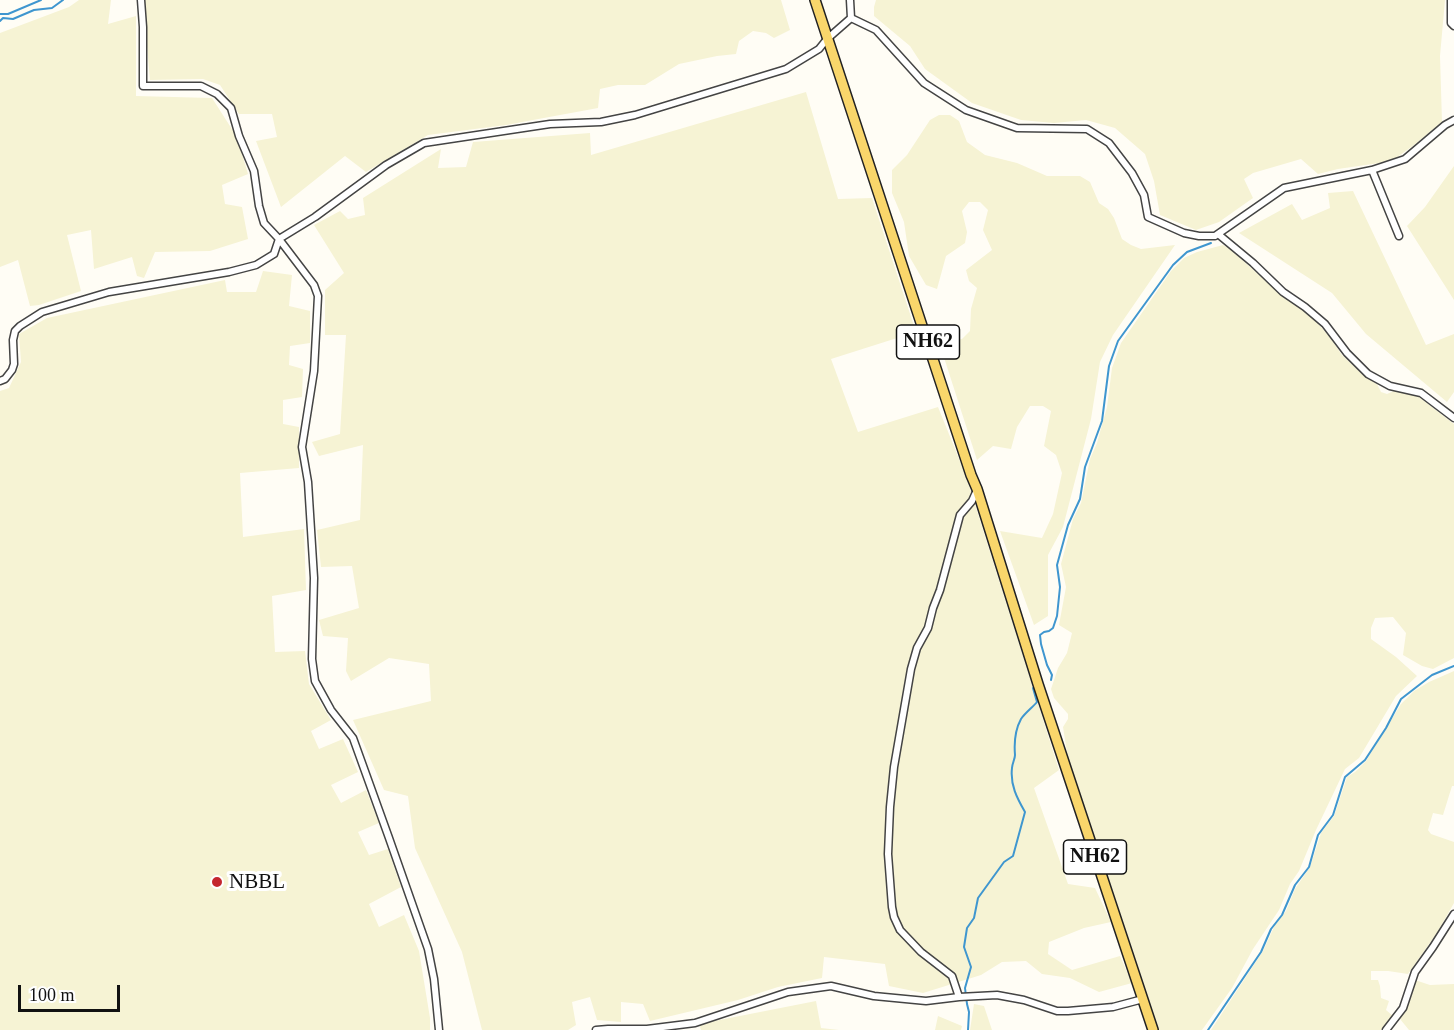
<!DOCTYPE html>
<style>
body{margin:0}
#map{position:relative;width:1454px;height:1030px;overflow:hidden;background:#fffdf5;font-family:Georgia,serif}
canvas{display:block}
.scale{position:absolute;left:18px;top:985px;width:102px;height:27px;box-sizing:border-box;border:3px solid #111;border-top:0;padding-left:8px;font-size:18px;line-height:21px;white-space:nowrap;color:#111;-webkit-text-stroke:4px #fff;paint-order:stroke}
</style>
<div id="map">
<canvas width="1454" height="1030"></canvas>
<div class="scale">100 m</div>
</div>
<script>
const g = document.querySelector('canvas').getContext('2d');
g.lineJoin = 'round';
function fill(path, color) { g.fillStyle = color; g.fill(path, 'evenodd'); }
function stroke(path, color, width, dash) { g.strokeStyle = color; g.lineWidth = width; g.lineCap = dash ? 'butt' : 'round'; g.setLineDash(dash || []); g.stroke(path); }
function label(font, color, halo, rows, align = 'center') {
  g.font = font + ' Georgia,serif'; g.lineWidth = 6; g.setLineDash([]); g.textBaseline = 'middle'; g.strokeStyle = halo; g.fillStyle = color; for (const [text, x, y, turn = 0] of rows) {
    g.save(); g.translate(x, y); g.rotate((+turn || 0) * Math.PI / 180); g.textAlign = isNaN(turn) ? turn : align; if (halo) g.strokeText(text, 0, 0); g.fillText(text, 0, 0); g.restore();
  }
}
fill(new Path2D(`
 M79 0H111L108 24 136 16V96L212 98 237 137 248 174 222 185 225 204 242 207 248 239 210 251 155 252 144 278 137 276 132 257 94 269 91 230 67 235 81 291 39 305 30 306 18 260 0 267V33L69 7Z
 M143 0H781L790 30 774 38 766 33 753 31 739 41 736 54 717 56 679 64 645 85H618L600 89 598 108 506 125 428 135 366 172 345 156 281 207 256 141 277 137 272 114H239L220 85 203 79 150 80Z
 M876 0H1445L1440 56 1442 122 1414 145 1396 158 1386 162 1338 169 1318 174 1301 159 1253 173 1244 179 1253 198 1219 222 1196 230 1160 215 1154 181 1145 154 1115 128 1086 120 1054 123 1021 120 972 103 925 69 910 46 874 16V7Z
 M806 92 838 199 872 198 916 332 831 359 858 432 938 407 966 476 1059 770 1034 788 1068 884 1095 888 1111 922 1084 928 1049 942 1048 954 1072 970 1120 956 1132 983 1099 992 1070 978 1042 974 1026 961 1002 962 981 975 923 993 889 986 885 964 824 957 822 978 778 987 738 1000 650 1021 643 1004 621 1002V1022L597 1020 590 997 572 1002 576 1025 568 1030H482L462 952 415 848 408 796 384 790 353 720 431 701 429 664 389 658 351 681 346 671 348 638 323 636 319 620 359 608 352 566 321 567 317 530 360 520 363 445 319 456 312 442 340 434 346 335H325V290L344 273 314 225 340 211 348 219 365 215 363 198 441 149 438 168 466 167 473 142 590 133 591 155Z
 M939 115H950L959 121 967 142 985 155 1017 163 1047 176H1080L1090 182 1099 203 1108 209 1114 218 1122 239 1131 245 1141 249 1175 245 1113 335 1100 362 1091 419 1063 527 1048 555V616L1034 625 1000 531 1042 538 1053 514 1062 473 1056 455 1044 446 1051 411 1043 406H1030L1017 427 1011 449 993 446 977 460 939 342 962 339 970 331 971 309 977 288 969 281 966 270 992 250 983 230 988 210 980 202H969L962 211 967 232 965 243 946 256 937 289 926 285 909 256 904 222 892 193V170L907 155 930 120Z
 M1454 166V300L1407 226 1425 207Z
 M1353 191 1426 345 1454 334V392L1447 402 1366 334 1332 293 1239 233 1292 204 1302 220 1330 208 1328 193Z
 M1223 245 1230 249 1279 293 1311 316 1329 336 1342 355 1364 376 1377 384 1381 392 1387 394 1396 390 1419 397 1454 424V658L1433 669 1422 666 1403 655 1406 633 1393 617 1375 618 1371 628V639L1396 657 1417 676 1396 696 1359 758 1345 769 1316 830 1299 871 1290 884 1279 910 1253 949 1232 988 1202 1030H1158L1122 920 1069 765 1063 727 1068 719V714L1054 698 1051 689 1058 668 1067 653 1072 633 1059 625 1066 587 1061 564 1073 519 1081 503 1090 459 1097 443 1107 407 1112 368 1121 343 1171 271 1184 258 1197 252Z
 M263 271 292 275 289 306 310 311V343L290 346 289 365 303 369 302 397 283 400V424L299 427V468L240 473 243 537 304 529 306 590 272 596 275 652 305 651 309 684 331 720 311 731 319 749 343 739 358 772 331 785 341 803 366 790 379 823 358 832 369 855 388 849 401 887 369 904 379 927 404 915 419 951 430 1018V1030H0V391L9 388 21 362 19 334 47 318 225 280 227 292H256Z
 M1454 671V786H1452L1443 815 1433 813 1428 830 1431 834 1454 842V903L1437 933 1408 974 1388 971H1371V980H1378L1380 986 1381 998 1389 1001 1386 1010 1393 1016 1381 1030H1211L1263 951 1275 925 1286 911 1295 889 1310 867 1321 833 1334 816 1347 777 1355 772 1366 761 1401 704 1414 691 1429 682Z
 M1415 980 1430 985 1454 984V1030H1409L1400 1019Z
 M816 1001 821 1028 839 1030H701L699 1024Z
 M974 1004 984 1006 992 1030H970Z
 M938 1016 962 1026 961 1030H935Z`), '#f6f3d4');
stroke(new Path2D(`
 M0 14H8L41 0
 M0 21 3 18 13 19 34 10 52 8 63 0
 M1051 680 1052 675 1047 665 1041 644 1040 635 1044 632 1049 631 1053 628 1057 616 1060 587 1057 565 1068 525 1080 499 1085 467 1102 421 1109 366 1118 341 1173 265 1187 252 1211 243
 M968 1030 969 1012 967 1004 965 988 971 967 964 947 967 928 974 918 978 898 1004 862 1013 856 1025 812C1017 798 1010 785 1012 768 1012 764 1015 759 1015 755 1014 743 1015 730 1021 719 1025 713 1033 707 1037 702L1033 688 1036 686
 M1208 1030 1261 952 1271 929 1282 915 1295 885 1309 867 1318 835 1333 815 1345 777 1365 760 1386 728 1401 699 1432 675 1454 666`), '#3f96cf', 2);
const street = new Path2D(`
 M141 0 143 27V86H201L217 94 231 108 239 136 254 171 259 206 264 223 279 239 314 285 318 296 314 371 302 447 308 482 314 578 312 659 315 681 331 710 353 738 389 838 428 949 434 979 439 1030
 M1451 0V23L1454 26
 M851 18 876 30 924 83 966 110 1017 128 1087 129 1109 143 1132 173 1144 195 1148 217 1184 233 1199 236H1215L1284 188 1372 170 1405 159 1445 125 1454 120
 M1372 170 1399 236
 M1218 234 1253 263 1283 292 1305 307 1325 324 1347 353 1368 374 1390 386 1421 393 1454 418
 M0 381 5 379 12 370 14 364 13 340 15 331 20 326 42 312 109 292 229 272 256 265 274 254 279 239 315 217 386 165 424 143 550 124 601 122 635 115 786 69 819 49 827 39 851 18 850 0
 M959 997 952 976 921 952 900 930 894 917 892 907 888 854 890 807 894 767 911 669 917 648 928 628 933 608 940 590 960 515 972 501 977 490
 M596 1030 608 1029H647L695 1023 788 992 831 986 874 996 926 1001 959 997 997 995 1024 1000 1057 1011H1068L1113 1007 1143 999
 M1386 1030 1403 1008 1415 972 1433 947 1454 914`);
const primary = new Path2D(`
 M815 0 971 475 977 489 1038 684 1153 1030`);
stroke(street, '#444', 9);
stroke(primary, '#222', 12);
stroke(street, '#fff', 6);
stroke(primary, '#f9d66b', 9);
for (const [x, y, r, color] of [
 [217,882,6,"#c4262e"]
]) { const dot = new Path2D(); dot.arc(x, y, r, 0, 2 * Math.PI); g.fillStyle = color; g.fill(dot); stroke(dot, '#fff', 2); }
for (const [x, y, w] of [
 [928,342,63],
 [1095,857,63]
]) { const box = new Path2D(); box.roundRect(x - w / 2, y - 17, w, 34, 4.5); g.fillStyle = '#fff'; g.fill(box); stroke(box, '#111', 1.5); }
label('bold 20px', '#111', null, [
 ["NH62",928,342],
 ["NH62",1095,857]
]);
label('21px', '#111', '#fff', [
 ["NBBL",229,882]
], 'left');
</script>
